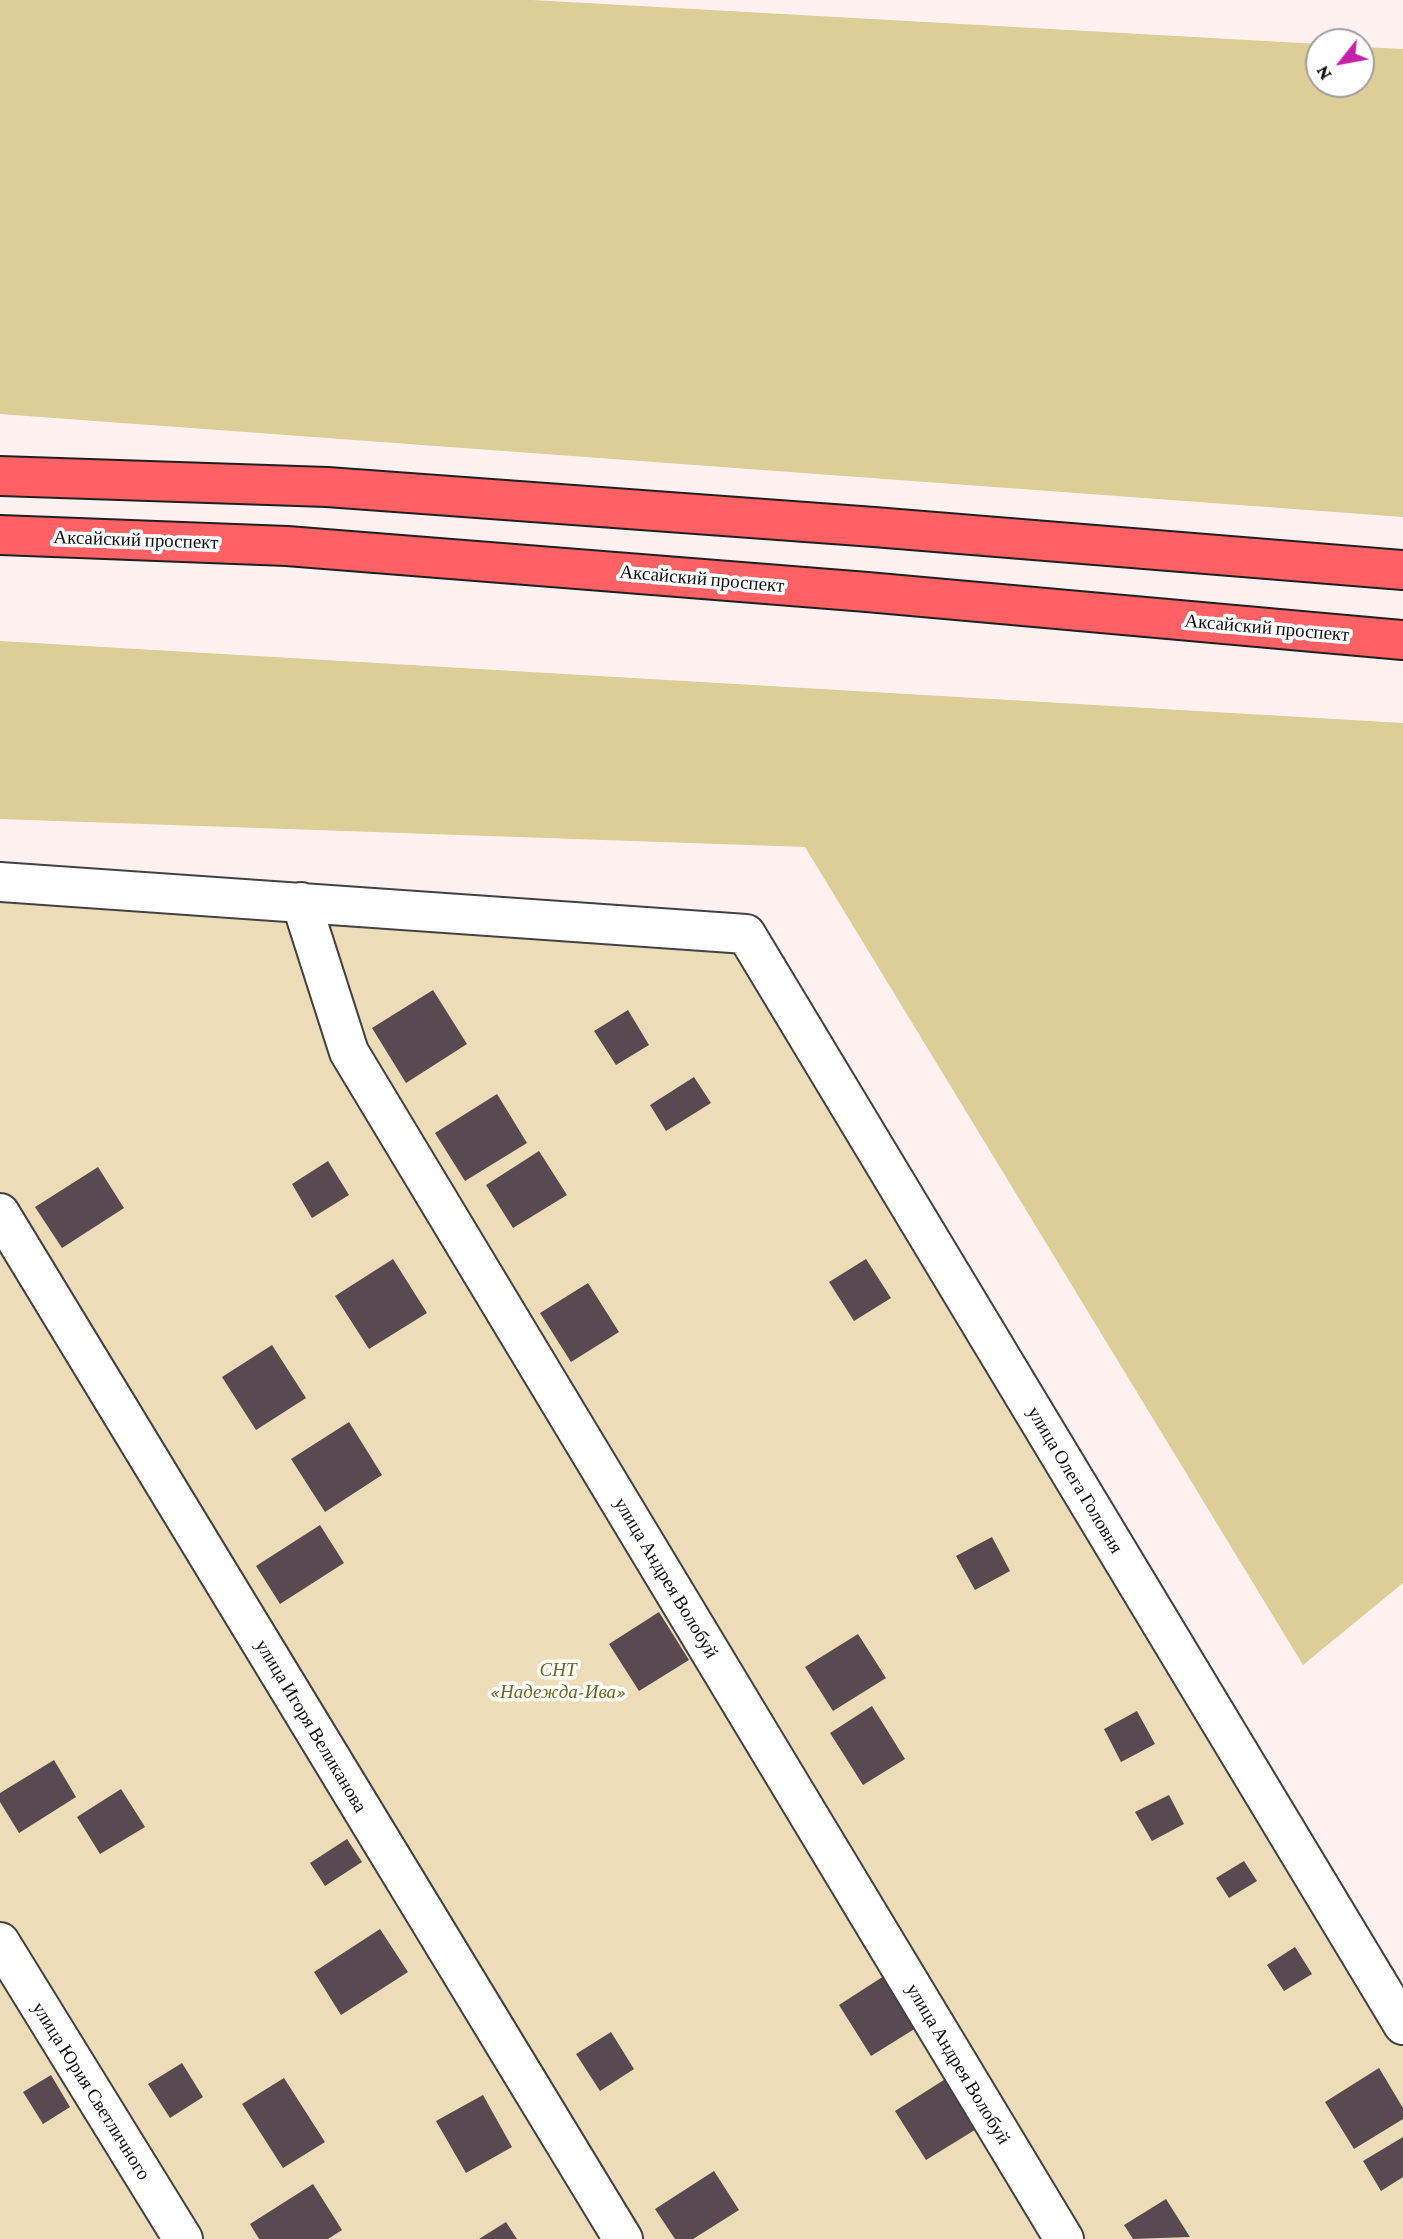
<!DOCTYPE html>
<meta charset="utf-8">
<style>
body{margin:0}
#map{position:relative;width:1403px;height:2239px;overflow:hidden;background:#fff1f0;font-family:"Crimson Pro",serif}
canvas{display:block}
.north{position:absolute;left:1305px;top:28px;width:70px;height:70px;box-sizing:border-box;background:#fff;border:2px solid #9f9f9f;border-radius:50%;rotate:239deg;font-size:19px;font-weight:700;line-height:28px;text-align:center;color:#0f0f0f}
.north::after{content:'';display:block;margin:auto;width:24px;height:32px;background:#c61fa9;clip-path:polygon(50% 0,100% 100%,50% 72%,0 100%)}
</style>
<div id="map">
<canvas width="1403" height="2239"></canvas>
<div class="north">N</div>
</div>
<script>
const g = document.querySelector('canvas').getContext('2d');
g.lineJoin = 'round';
function fill(path, color) { g.fillStyle = color; g.fill(path, 'evenodd'); }
function stroke(path, color, width, dash) { g.strokeStyle = color; g.lineWidth = width; g.lineCap = dash ? 'butt' : 'round'; g.setLineDash(dash || []); g.stroke(path); }
function label(font, color, halo, rows, align = 'center') {
  g.font = font + ' "Crimson Pro",serif'; g.lineWidth = 7; g.setLineDash([]); g.textBaseline = 'middle'; g.strokeStyle = halo; g.fillStyle = color; for (const [text, x, y, turn = 0] of rows) {
    g.save(); g.translate(x, y); g.rotate((+turn || 0) * Math.PI / 180); g.textAlign = isNaN(turn) ? turn : align; if (halo) g.strokeText(text, 0, 0); g.fillText(text, 0, 0); g.restore();
  }
}
fill(new Path2D(`
 M0 870 755 918 1403 2014V2239H0Z`), '#ecdcb8');
fill(new Path2D(`
 M0 0H532L1319 44V84H1361V47L1403 49V517L0 414Z
 M0 641 1403 723V1583L1303 1665 805 847 0 819Z`), '#ddcd96');
fill(new Path2D(`
 M433 990 467 1044 406 1083 372 1028Z
 M628 1010 649 1045 616 1065 594 1031Z
 M694 1077 711 1103 666 1131 650 1105Z
 M497 1094 527 1143 465 1181 435 1133Z
 M539 1151 567 1195 513 1228 486 1185Z
 M328 1161 349 1195 312 1218 292 1184Z
 M98 1167 124 1208 62 1248 35 1207Z
 M393 1259 427 1313 369 1349 335 1296Z
 M866 1259 891 1298 854 1321 829 1282Z
 M588 1283 619 1332 571 1362 540 1313Z
 M272 1345 306 1398 256 1430 222 1377Z
 M349 1422 382 1475 325 1512 291 1459Z
 M320 1525 344 1563 280 1604 256 1566Z
 M992 1537 1010 1571 975 1590 956 1556Z
 M659 1612 689 1660 639 1691 609 1644Z
 M858 1634 886 1678 833 1711 805 1667Z
 M872 1706 905 1759 863 1785 830 1733Z
 M1137 1711 1155 1744 1121 1762 1104 1729Z
 M54 1760 76 1797 19 1833 0 1802V1793Z
 M121 1789 145 1827 100 1854 77 1817Z
 M1169 1795 1184 1824 1152 1841 1135 1812Z
 M347 1839 362 1862 325 1886 310 1863Z
 M1244 1861 1257 1881 1229 1898 1216 1878Z
 M380 1929 408 1972 341 2015 314 1972Z
 M1295 1947 1312 1974 1284 1991 1267 1965Z
 M884 1976 916 2028 871 2056 839 2005Z
 M611 2032 634 2069 600 2091 576 2054Z
 M182 2063 203 2097 170 2118 148 2084Z
 M1379 2068 1403 2108V2119L1354 2149 1325 2102Z
 M51 2075 70 2107 43 2124 23 2092Z
 M284 2078 325 2142 283 2168 242 2104Z
 M947 2078 978 2128 926 2160 895 2111Z
 M483 2095 512 2147 466 2173 436 2121Z
 M1403 2137V2177L1381 2191 1363 2161Z
 M714 2171 739 2210 693 2239H675L655 2209Z
 M313 2184 342 2230 328 2239H259L250 2224Z
 M1166 2199 1190 2237 1133 2239 1124 2225Z
 M506 2222 517 2239H479Z`), '#584a50');
const minor = new Path2D(`
 M0 882 746 934 1403 2025
 M301 902 349 1052 1064 2239
 M0 1213 623 2239
 M0 1942 183 2239`);
const major = new Path2D(`
 M0 476 327 487 874 527 1403 570
 M0 535 287 546 867 592 1403 640`);
stroke(minor, '#424242', 42);
stroke(major, '#202020', 42);
stroke(minor, '#fff', 38);
stroke(major, '#ff6164', 38);
label('19px', '#0f0f0f', '#fff', [
 ["Аксайский проспект",136,540,2],
 ["Аксайский проспект",702,579,5],
 ["Аксайский проспект",1267,628,5],
 ["улица Олега Головня",1075,1480,59],
 ["улица Андрея Волобуй",666,1578,59],
 ["улица Игоря Великанова",311,1726,59],
 ["улица Андрея Волобуй",958,2064,59],
 ["улица Юрия Светличного",91,2091,58]
]);
label('italic 19px', '#696a1b', '#fff', [
 ["СНТ",558,1670],
 ["«Надежда-Ива»",558,1692]
]);
</script>
